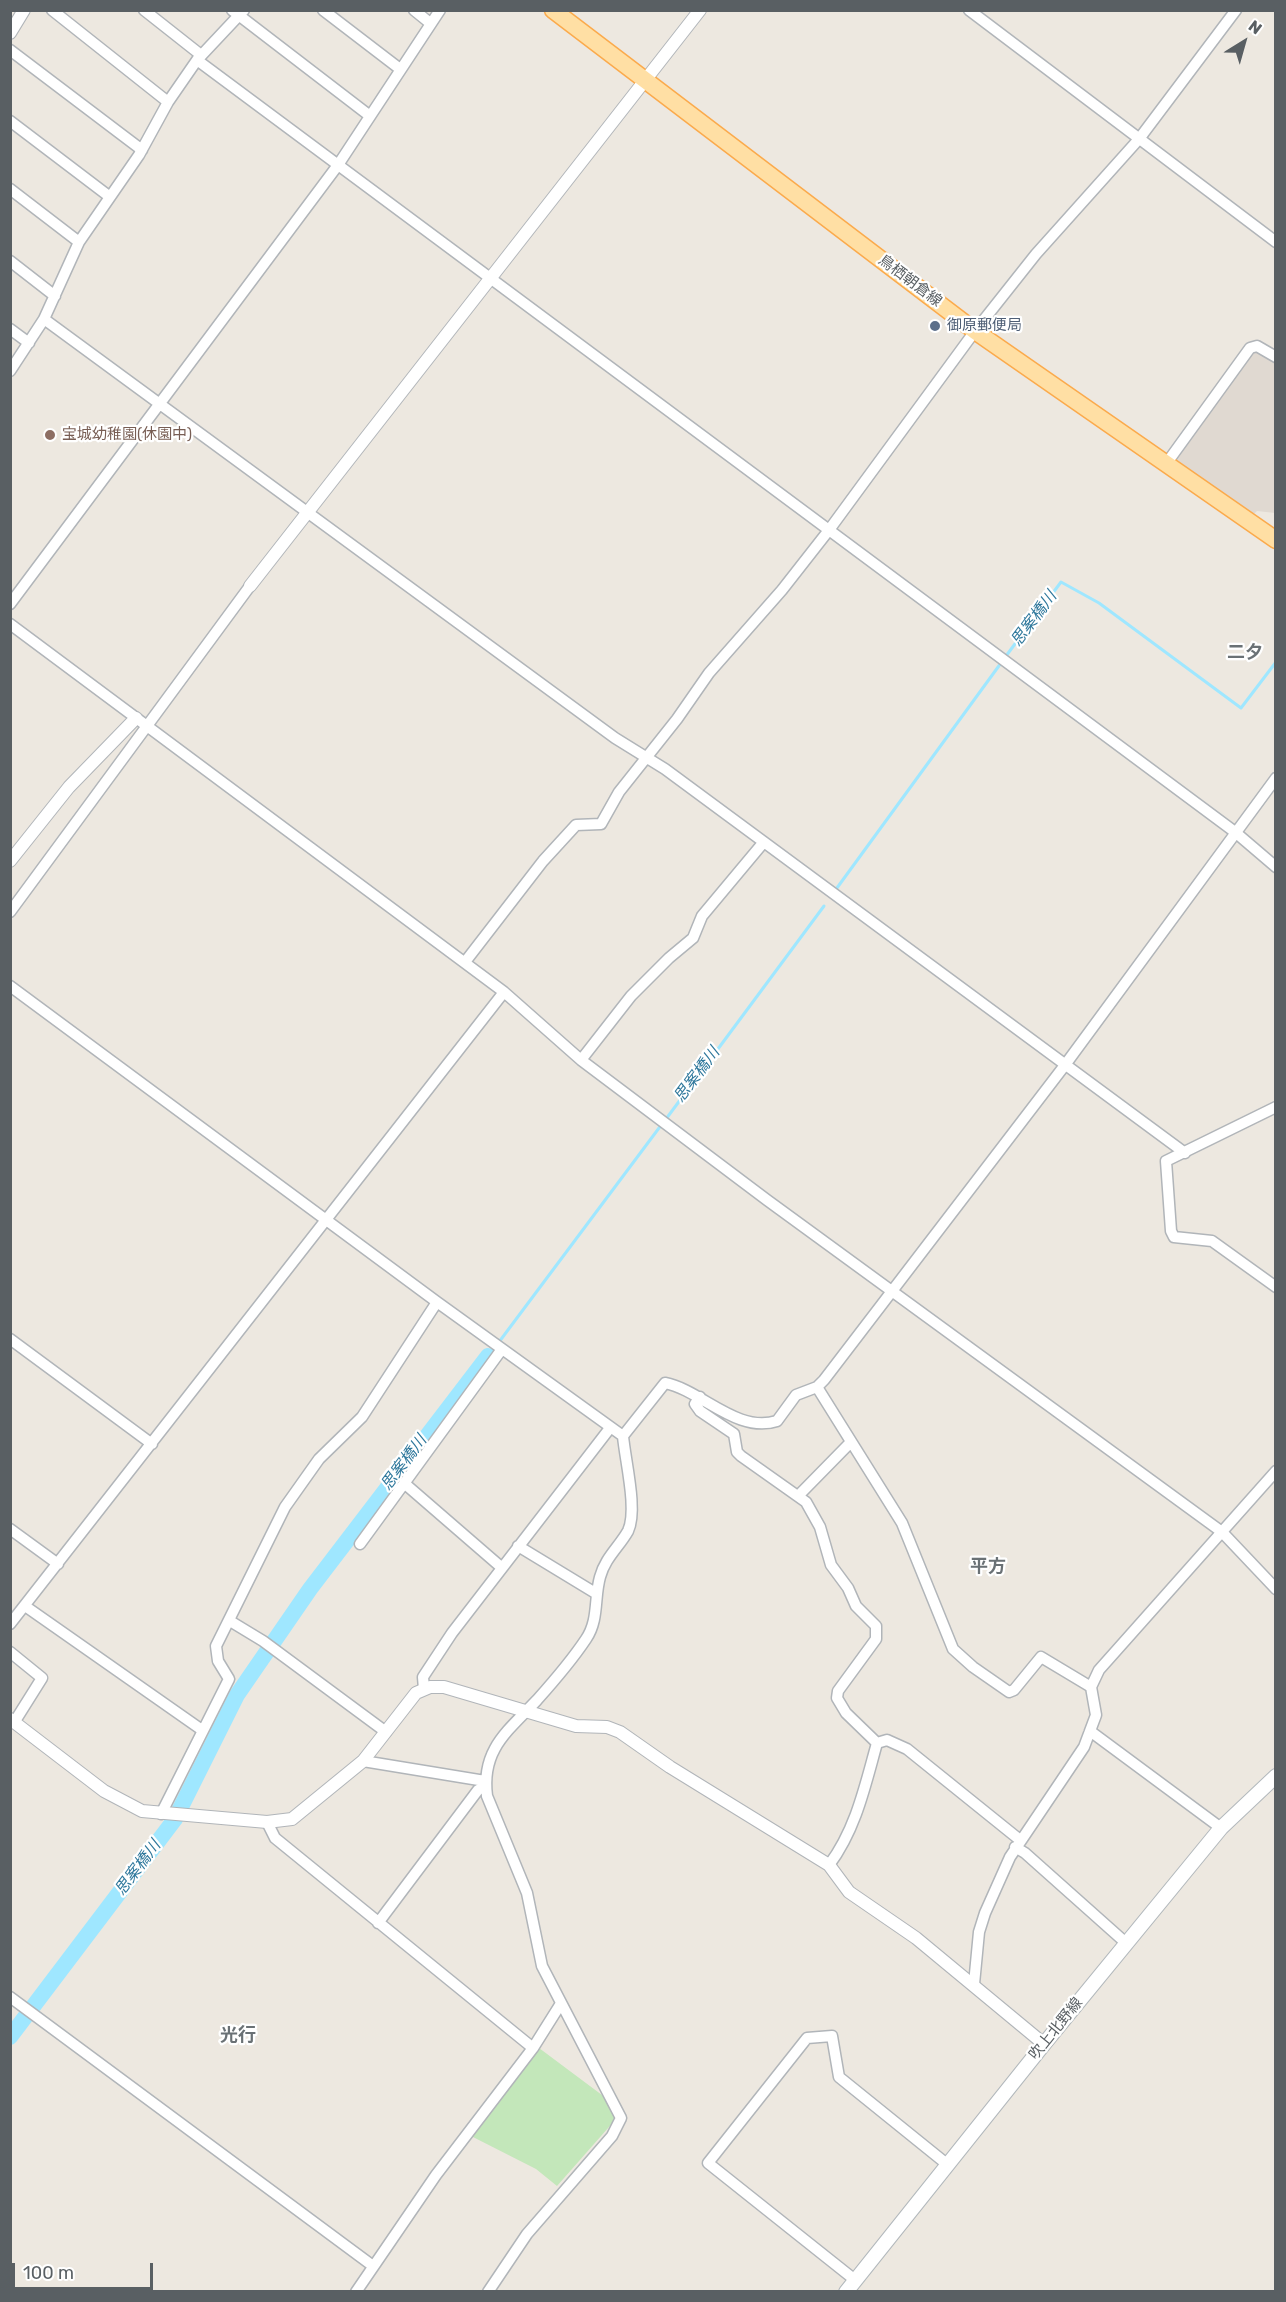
<!DOCTYPE html>
<meta charset="utf-8">
<style>
body{margin:0}
#map{position:relative;width:1286px;height:2302px;overflow:hidden;background:#ede8e0;font-family:Rubik,sans-serif}
canvas{display:block}
.frame{position:absolute;inset:0;border:12px solid #595f63;pointer-events:none}
.north{position:absolute;left:1214px;top:12px;width:60px;height:60px;-webkit-text-stroke:4px #fff;paint-order:stroke;rotate:37deg;font-size:16px;font-weight:700;line-height:24px;text-align:center;color:#595f63}
.north::after{content:'';display:block;margin:auto;width:21px;height:27px;background:#595f63;clip-path:polygon(50% 0,100% 100%,50% 72%,0 100%)}
.scale{position:absolute;left:12px;top:2263px;width:141px;height:27px;box-sizing:border-box;border:3px solid #595f63;border-top:0;padding-left:8px;font-size:18px;line-height:21px;white-space:nowrap;color:#595f63;-webkit-text-stroke:4px #fff;paint-order:stroke}
</style>
<div id="map">
<canvas width="1286" height="2302"></canvas>
<div class="frame"></div>
<div class="north">N</div>
<div class="scale">100 m</div>
</div>
<script>
const g = document.querySelector('canvas').getContext('2d');
g.lineJoin = 'round';
function fill(path, color) { g.fillStyle = color; g.fill(path, 'evenodd'); }
function stroke(path, color, width, dash) { g.strokeStyle = color; g.lineWidth = width; g.lineCap = dash ? 'butt' : 'round'; g.setLineDash(dash || []); g.stroke(path); }
function label(font, color, halo, rows, align = 'center') {
  g.font = font + ' Rubik,"Noto Sans JP",sans-serif'; g.lineWidth = 4.5; g.setLineDash([]); g.textBaseline = 'middle'; g.strokeStyle = halo; g.fillStyle = color; for (const [text, x, y, turn = 0] of rows) {
    g.save(); g.translate(x, y); g.rotate((+turn || 0) * Math.PI / 180); g.textAlign = isNaN(turn) ? turn : align; if (halo) g.strokeText(text, 0, 0); g.fillText(text, 0, 0); g.restore();
  }
}
fill(new Path2D(`
 M1253 350 1275 361V513L1257 511 1253 515 1177 465V457Z`), '#e0d9d1');
fill(new Path2D(`
 M539 2048 610 2101 616 2119 557 2186 536 2169 471 2136Z`), '#c3e7ba');
stroke(new Path2D(`
 M1006 656 1061 582 1099 603 1241 708 1276 662
 M834 892 1001 663
 M666 1119 824 906
 M499 1342 662 1124
 M488 1356 495 1347`), '#9fe7ff', 3);
stroke(new Path2D(`
 M10 2037 175 1819 237 1695 310 1589 488 1356`), '#9fe7ff', 16);
const minor = new Path2D(`
 M52 10 168 102
 M144 10 201 55
 M232 10 370 116
 M323 10 400 69
 M414 10 430 23
 M969 10 1276 242
 M10 50 142 150
 M197 60 1235 832 1276 867
 M10 121 110 197
 M10 189 79 242
 M10 261 55 296
 M44 319 615 738 665 769 1185 1153
 M10 329 29 343
 M10 371 44 319 79 242 139 155 168 102 197 60 244 10
 M1166 464 1250 348 1257 346 1276 357
 M10 604 338 165 440 10
 M10 624 504 992 581 1060 767 1200 1222 1532 1276 1589
 M10 912 250 586
 M465 962 543 861 576 825 601 824 619 792 677 719 709 673 782 590 829 530 975 331 1036 254 1139 139 1236 10
 M10 986 437 1302 623 1436
 M581 1060 631 996 669 958 693 938 702 916 763 843
 M1276 1107 1166 1161 1171 1231 1174 1237 1212 1241 1276 1287
 M10 1339 152 1444
 M817 1387 902 1523 953 1649 973 1667 1009 1692 1014 1690 1041 1657 1091 1687
 M700 1397 695 1404 700 1411 734 1434 737 1452 741 1456 806 1502 820 1527 831 1565 848 1588 856 1606 876 1626V1639L838 1691 837 1698 846 1713 877 1743
 M404 1483 501 1567
 M799 1495 850 1443
 M10 1529 58 1564
 M360 1544 502 1349
 M518 1546 597 1594
 M25 1606 202 1730
 M230 1621 263 1641 386 1732
 M10 1624 504 992
 M10 1652 42 1678 15 1721
 M424 1689 423 1677 452 1633 610 1428
 M1090 1731 1221 1828
 M877 1743 887 1740 907 1749 1020 1840
 M363 1761 485 1781
 M161 1814 229 1679 218 1661 216 1646 285 1507 319 1459 362 1417 437 1302
 M267 1822 275 1838 533 2048
 M1015 1847 1025 1853 1126 1943
 M829 1865C856 1829 865 1786 877 1743
 M378 1923 478 1790 485 1786
 M974 1984 979 1932 985 1913 1010 1857 1084 1747 1096 1715 1091 1687 1099 1670 1276 1471
 M10 1997 373 2266
 M855 2280 708 2163 807 2038 832 2036 839 2077 948 2165
 M356 2292 436 2175 533 2048 560 2005
 M488 2292 527 2234 612 2136 621 2118 542 1966 527 1893 487 1796C481 1749 508 1731 537 1700 554 1681 572 1660 586 1639 599 1620 594 1598 600 1577 605 1558 619 1547 628 1531 638 1510 625 1460 623 1436L665 1383C701 1390 737 1434 777 1421L796 1395 817 1387 824 1380 1065 1065 1276 778`);
const tertiary = new Path2D(`
 M10 33 24 10
 M250 586 700 10
 M10 861 69 787 136 718
 M10 1719 104 1791 142 1811 267 1822 292 1819 363 1761 416 1693 430 1687H444L576 1726 607 1727 620 1732 670 1767 829 1865 849 1892 916 1938 1044 2044`);
const secondary = new Path2D(`
 M846 2292 1044 2044 1221 1828 1276 1776`);
const primary = new Path2D(`
 M553 10 975 331 1276 540`);
stroke(minor, '#b1b5b9', 13);
stroke(tertiary, '#b1b5b9', 14);
stroke(secondary, '#b2b8bc', 16);
stroke(primary, '#fbaa4c', 19);
stroke(minor, '#fff', 10);
stroke(tertiary, '#fff', 12);
stroke(secondary, '#fff', 14);
stroke(primary, '#ffdfa4', 16);
for (const [x, y, r, color] of [
 [935,326,6,"#5c6f8a"],
 [50,435,6,"#8d6e63"]
]) { const dot = new Path2D(); dot.arc(x, y, r, 0, 2 * Math.PI); g.fillStyle = color; g.fill(dot); stroke(dot, '#fff', 2); }
label('15px', '#595f63', '#fff', [
 ["鳥栖朝倉線",910,281,37],
 ["吹上北野線",1056,2029,-51]
]);
label('15px', '#4e5e75', '#fff', [
 ["御原郵便局",947,326]
], 'left');
label('15px', '#785e54', '#fff', [
 ["宝城幼稚園(休園中)",62,435]
], 'left');
label('italic 16px', '#2f789c', '#fff', [
 ["思案橋川",1034,619,-53],
 ["思案橋川",697,1075,-53],
 ["思案橋川",404,1463,-53],
 ["思案橋川",138,1868,-53]
]);
label('bold 18px', '#6a7175', '#fff', [
 ["二夕",1245,653],
 ["平方",988,1567],
 ["光行",238,2036]
]);
</script>
